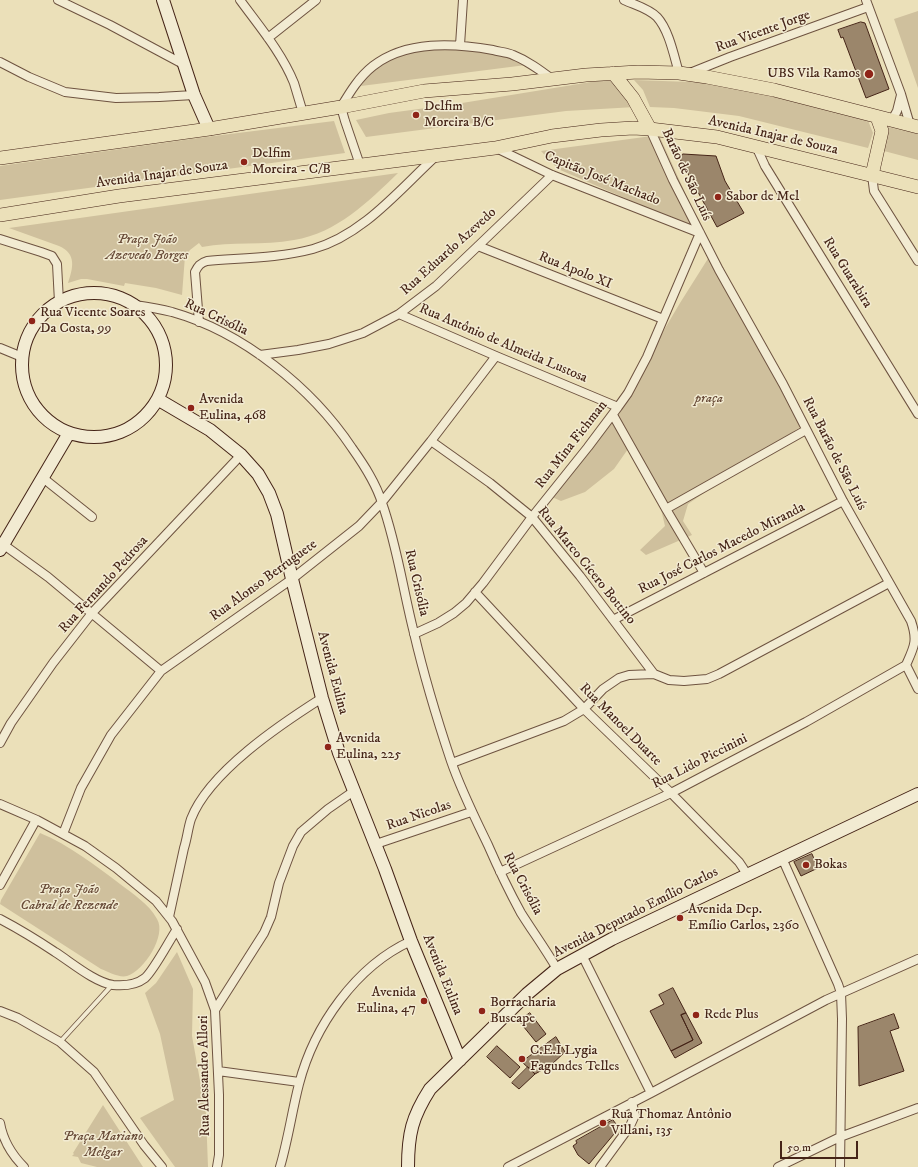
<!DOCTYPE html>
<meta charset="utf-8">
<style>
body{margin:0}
#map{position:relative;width:918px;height:1167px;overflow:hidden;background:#ebe0b9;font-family:"IM FELL DW Pica",serif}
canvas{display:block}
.scale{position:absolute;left:780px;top:1141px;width:78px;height:18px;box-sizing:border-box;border:2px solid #452417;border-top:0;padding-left:5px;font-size:12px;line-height:14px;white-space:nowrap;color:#452417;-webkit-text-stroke:3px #f2ebd2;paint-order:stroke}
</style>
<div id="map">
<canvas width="918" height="1167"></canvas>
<div class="scale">50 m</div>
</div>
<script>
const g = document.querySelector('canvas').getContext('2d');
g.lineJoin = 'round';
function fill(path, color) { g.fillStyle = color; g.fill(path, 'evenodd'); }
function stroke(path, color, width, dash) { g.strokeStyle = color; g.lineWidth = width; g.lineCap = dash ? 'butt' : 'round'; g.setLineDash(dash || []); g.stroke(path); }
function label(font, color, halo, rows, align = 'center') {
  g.font = font + ' "IM FELL DW Pica",serif'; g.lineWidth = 3; g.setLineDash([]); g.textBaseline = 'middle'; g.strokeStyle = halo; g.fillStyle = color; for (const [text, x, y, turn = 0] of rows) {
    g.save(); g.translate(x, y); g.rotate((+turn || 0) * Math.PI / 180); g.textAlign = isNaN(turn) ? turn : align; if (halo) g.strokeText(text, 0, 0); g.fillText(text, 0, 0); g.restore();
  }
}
fill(new Path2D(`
 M918 11V88L894 19Z
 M436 46 492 48 526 65 361 86 371 69 388 57Z
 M634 80 691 82 727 86 867 118 873 133 868 148 739 116 674 108 650 107 643 90Z
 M597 81H613L635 107 566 111 366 137 356 120 389 113 456 104Z
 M334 121 345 153 0 200V166L198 138Z
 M888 127 918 134V160L884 151Z
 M659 135 703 232 558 169 541 151Z
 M398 173C368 202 337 233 294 240 263 246 232 241 202 247L199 243 190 250 185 256 182 295 156 288 125 283 124 286 87 279H81L68 283C73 268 77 254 59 246L9 228Z
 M709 257 720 262 806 423 688 504 683 521 692 535 646 555 640 550 665 526 660 505 628 449 614 469 585 492 561 501 552 497 612 418 680 303Z
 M40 833C69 845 95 865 120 884 133 894 149 904 157 919 167 935 144 971 127 976 119 978 109 972 101 969L0 904 1 900Z
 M177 952 193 989 192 1036 206 1114 208 1167H175L140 1118 174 1100 160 1034 145 993 156 983Z
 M103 1105 143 1167H97L81 1163 78 1157 72 1156 74 1154 73 1153Z`), '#cfc09d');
const building = new Path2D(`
 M861 22 865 23 889 89 866 98 843 37 841 38 838 30Z
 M683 154 716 156 725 181 744 213 717 227 680 159Z
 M812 854 818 868 801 876 794 862Z
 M673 988 686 1013 681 1015 693 1040 671 1051 650 1011 664 1004 659 995Z
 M530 1013 546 1034 536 1042 519 1021Z
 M686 1013 702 1043 675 1058 671 1051 693 1040 681 1015Z
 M894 1014 899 1028 890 1031 904 1071 859 1086 858 1027Z
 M556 1037 565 1052 551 1065 535 1074 522 1062Z
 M497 1046 520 1067 510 1078 487 1057Z
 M528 1067 535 1074 519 1089 512 1083Z
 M613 1120 619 1128 589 1164 578 1155 573 1146 577 1143 576 1141Z`);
fill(building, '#9b866b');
stroke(building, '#452417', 1);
const lane = new Path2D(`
 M60 1042 112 985`);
const street = new Path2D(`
 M58 0 110 25 183 64
 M240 0C259 26 282 53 294 83 297 93 300 103 303 113
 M624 0C635 5 648 8 657 17 669 30 674 56 679 73
 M866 0 901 94 910 125
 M268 38 316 0
 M460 45 463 0
 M0 62 29 77 65 92 116 98 159 97 194 95
 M690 73 730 57 868 7
 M892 120 897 111 901 95
 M650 129 673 180 719 270 783 384 843 501 911 621C918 641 914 647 906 665L918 689
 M756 146 765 166 918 414
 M496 148 552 175 700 233
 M360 165 345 121 341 107C350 92 359 77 373 66 406 40 454 43 493 50 499 52 507 52 513 55 528 61 540 70 552 79
 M872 175 874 191 918 261
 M0 239 41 252 52 256 57 264 59 302
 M478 246 663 319
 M135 305C148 307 160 309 172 312 243 332 312 388 352 448 364 465 376 483 382 503 397 545 403 590 414 633 424 676 437 719 451 761 461 790 475 818 488 845 498 868 509 891 521 913 533 932 546 950 557 969
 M399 314 496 356 618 407
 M199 322 195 272C198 266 200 263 207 261 242 258 279 258 313 249 363 235 399 190 436 156
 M0 348 22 357
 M260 355 298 350 329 344 363 333 399 314 436 286 478 246 552 175
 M613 415 666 509 704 573
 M431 441 490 483 532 517 580 576 654 674
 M43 478 92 517
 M666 509 806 430
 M0 542 48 577 161 671
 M475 592 584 709 671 793 739 862 747 874
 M613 620 843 501
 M414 634 438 623 454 613 466 603 483 583 532 517 588 447 618 407 628 393 647 357 700 233
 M0 743 11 723 53 663 92 613 241 455
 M452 763 564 721 584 709 603 689 619 678 629 675 654 674 669 680 684 681 707 679 719 674 889 583
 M0 804 37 820 85 846 116 868 156 901 172 921 205 982 215 1010
 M63 834 81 788 111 735 161 671 292 579 359 526 382 502 431 441 496 356
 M376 844 471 812
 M782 858 838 984 841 993 842 1019 840 1167
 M500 872 671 793 806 722 906 665
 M0 885 36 820
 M169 917C174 894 179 871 184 848 187 839 188 828 191 819 209 772 281 724 322 698
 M0 919C19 929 37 940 55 952 71 962 94 982 113 985 124 986 136 985 145 978 154 970 169 941 177 929
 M582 955 651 1093
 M0 1011 18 1018 60 1042 94 1072 144 1145 162 1167
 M218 1071 299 1082
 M0 1123C3 1140 11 1154 24 1167
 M217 1167 219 1155V1095L215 1010 264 933 271 917 279 883 293 846 301 832 328 809 354 791
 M280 1167C288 1140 292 1111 299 1084 314 1026 356 966 411 941
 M508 1167 651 1093 826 1000 918 959
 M600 1167 630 1126 635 1115 632 1102
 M778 1167 840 1137 918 1108`);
const secondary = new Path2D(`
 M163 0 194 95 209 129
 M22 365a72 72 0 1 1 144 0a72 72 0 1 1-144 0Z
 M159 400 210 430 241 455 258 474 269 493 277 514 292 579 322 698 339 753 385 869 411 941 460 1060
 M0 550 69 433
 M408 1167C408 1134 412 1117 430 1089L527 994 557 969 612 939 918 794`);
const primary = new Path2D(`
 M613 73 633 98 650 129
 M0 158 209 129 341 107 424 91 512 84 586 75 638 72 679 73 707 77 774 90 918 127
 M872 175 882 131 877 117
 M0 215 119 196 495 148 552 136 601 130 633 128 650 129 717 137 918 187`);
stroke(lane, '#6e5340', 5.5);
stroke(street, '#6e5340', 10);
stroke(secondary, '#452417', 14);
stroke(primary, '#452417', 14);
stroke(lane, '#f2ebd2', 4);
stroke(street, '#f2ebd2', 8);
stroke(secondary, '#f2ebd2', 12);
stroke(primary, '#ebe0b9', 13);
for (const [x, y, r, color] of [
 [869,74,5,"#8f2418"],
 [416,115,4,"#8f2418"],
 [244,162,4,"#8f2418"],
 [718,197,4,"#8f2418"],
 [32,321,4,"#8f2418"],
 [191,408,4,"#8f2418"],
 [328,747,4,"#8f2418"],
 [806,865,4,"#8f2418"],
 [680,918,4,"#8f2418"],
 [424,1001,4,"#8f2418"],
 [482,1011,4,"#8f2418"],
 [696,1015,4,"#8f2418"],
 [522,1059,4,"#8f2418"],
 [603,1123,4,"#8f2418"]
]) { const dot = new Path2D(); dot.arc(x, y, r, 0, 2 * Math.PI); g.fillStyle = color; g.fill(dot); stroke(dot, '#f2ebd2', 1.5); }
label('14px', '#452417', '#f2ebd2', [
 ["Rua Vicente Jorge",763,32,-20],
 ["Avenida Inajar de Souza",773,136,13],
 ["Avenida Inajar de Souza",162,175,-8],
 ["Barão de São Luís",686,175,65],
 ["Capitão José Machado",602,179,22],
 ["Rua Eduardo Azevedo",449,252,-42],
 ["Rua Apolo XI",575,271,22],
 ["Rua Guarabira",847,273,58],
 ["Rua Crisólia",216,318,25],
 ["Rua Antônio de Almeida Lustosa",503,344,23],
 ["Rua Mina Fichman",572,445,-52],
 ["Rua Barão de São Luís",834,454,63],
 ["Rua José Carlos Macedo Miranda",722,549,-27],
 ["Rua Marco Cícero Bottino",586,566,51],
 ["Rua Alonso Berruguete",264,581,-36],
 ["Rua Crisólia",416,583,77],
 ["Rua Fernando Pedrosa",104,585,-48],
 ["Avenida Eulina",332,673,75],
 ["Rua Manoel Duarte",620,725,45],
 ["Rua Lido Piccinini",700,762,-27],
 ["Rua Nicolas",419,816,-19],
 ["Rua Crisólia",522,884,62],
 ["Avenida Deputado Emílio Carlos",636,913,-27],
 ["Avenida Eulina",442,975,68],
 ["Rua Alessandro Allori",205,1076,-91]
]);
label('14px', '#452417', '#f2ebd2', [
 ["UBS Vila Ramos",860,74,"right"],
 ["Delfim",424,107],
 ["Moreira B/C",424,123],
 ["Delfim",252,154],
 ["Moreira - C/B",252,170],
 ["Sabor de Mel",726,197],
 ["Rua Vicente Soares",40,313],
 ["Da Costa, 99",40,329],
 ["Avenida",199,400],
 ["Eulina, 468",199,416],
 ["Avenida",336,739],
 ["Eulina, 225",336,755],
 ["Bokas",814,865],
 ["Avenida Dep.",688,910],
 ["Emílio Carlos, 2360",688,926],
 ["Avenida",416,993,"right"],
 ["Eulina, 47",416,1009,"right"],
 ["Borracharia",490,1003],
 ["Buscape",490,1019],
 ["Rede Plus",704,1015],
 ["C.E.I Lygia",530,1051],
 ["Fagundes Telles",530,1067],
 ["Rua Thomaz Antônio",611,1115],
 ["Villani, 135",611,1131]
], 'left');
label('italic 14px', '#684b38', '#f2ebd2', [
 ["Praça João",147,240],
 ["Azevedo Borges",147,256],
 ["praça",709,399],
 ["Praça João",69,890],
 ["Cabral de Rezende",69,906],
 ["Praça Mariano",103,1137],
 ["Melgar",103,1153]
]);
</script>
